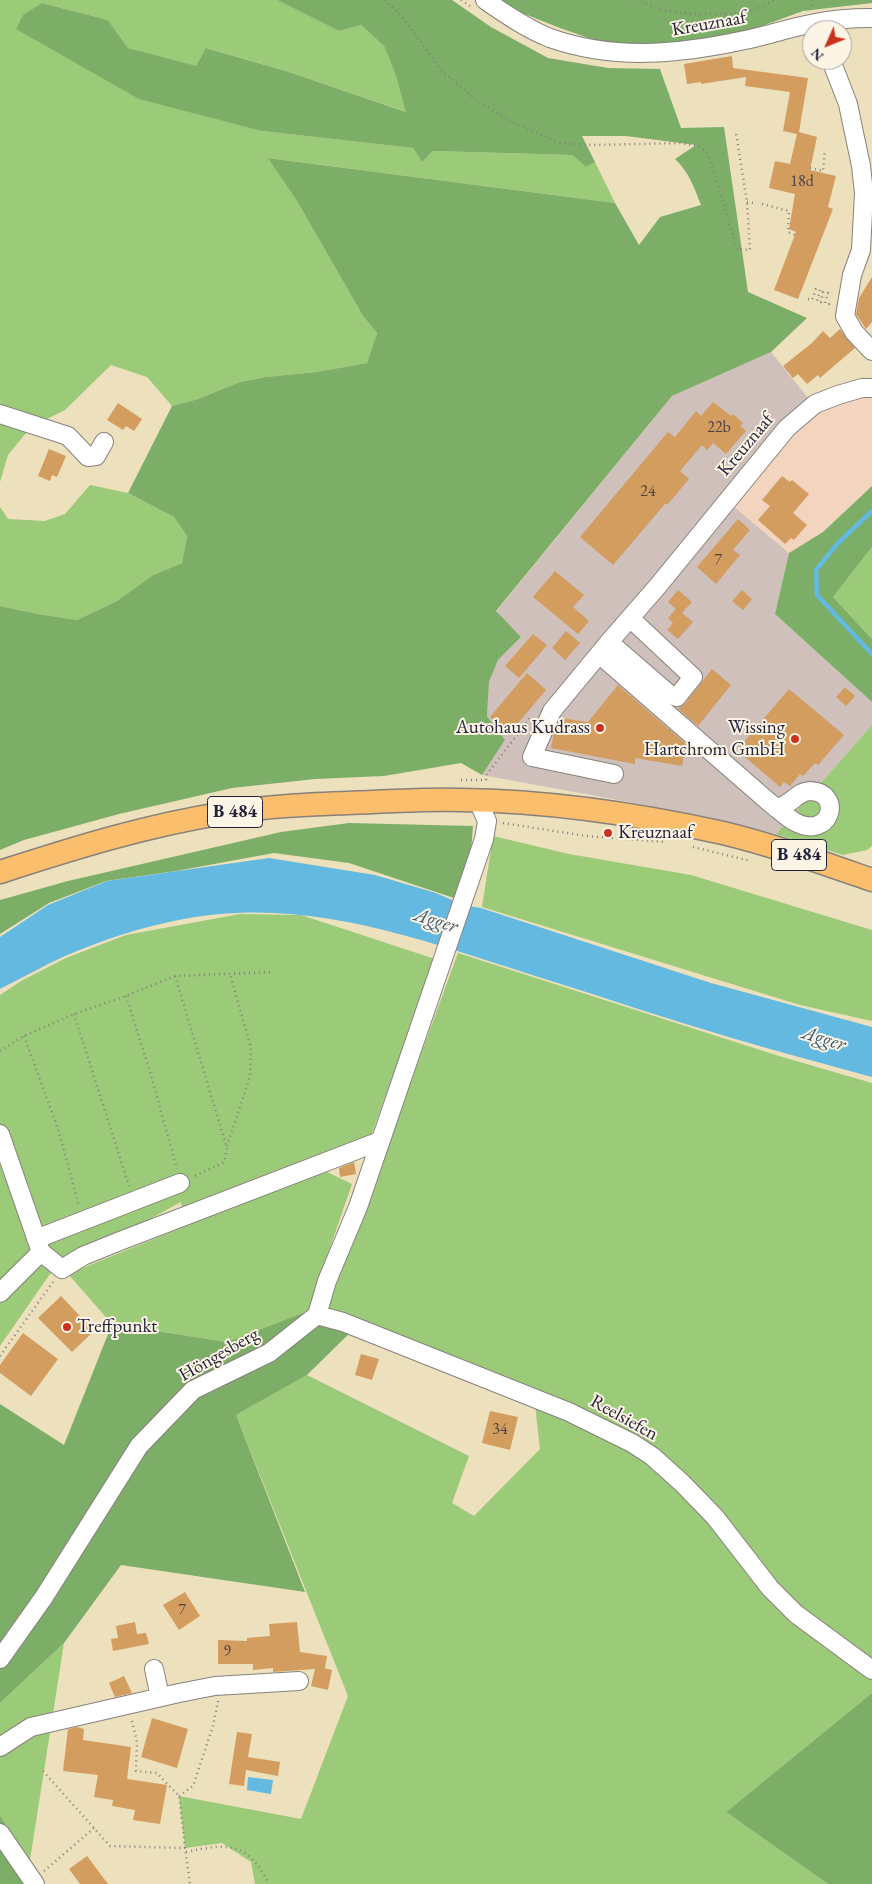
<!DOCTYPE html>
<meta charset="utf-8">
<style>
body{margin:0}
#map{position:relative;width:872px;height:1884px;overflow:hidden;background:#ece0bd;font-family:"EB Garamond",serif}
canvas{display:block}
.north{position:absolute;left:802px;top:20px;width:50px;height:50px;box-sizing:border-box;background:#fcf5e5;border:1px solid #a5a1a1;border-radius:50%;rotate:226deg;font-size:14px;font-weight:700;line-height:20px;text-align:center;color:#22223b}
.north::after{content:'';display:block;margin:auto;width:18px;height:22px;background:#c8321e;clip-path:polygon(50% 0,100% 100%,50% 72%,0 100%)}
</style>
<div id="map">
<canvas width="872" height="1884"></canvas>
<div class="north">N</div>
</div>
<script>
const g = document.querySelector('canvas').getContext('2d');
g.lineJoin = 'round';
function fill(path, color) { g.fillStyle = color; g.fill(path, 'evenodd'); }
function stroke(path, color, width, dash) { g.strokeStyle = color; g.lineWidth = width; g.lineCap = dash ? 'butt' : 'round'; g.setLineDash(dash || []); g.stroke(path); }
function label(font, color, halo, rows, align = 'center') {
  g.font = font + ' "EB Garamond",serif'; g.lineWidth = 4; g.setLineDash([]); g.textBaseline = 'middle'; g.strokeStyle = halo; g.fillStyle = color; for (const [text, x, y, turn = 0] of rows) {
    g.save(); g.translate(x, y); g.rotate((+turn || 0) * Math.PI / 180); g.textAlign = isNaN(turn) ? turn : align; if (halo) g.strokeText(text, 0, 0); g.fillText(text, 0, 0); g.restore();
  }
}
fill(new Path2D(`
 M872 388V486L823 532 789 553 727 501 816 404Z`), '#f3d4bf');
fill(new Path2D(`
 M771 352 809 399 727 501 789 553 775 614 872 702V725L776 834 683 812 482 775 505 740 487 716 489 682 498 660 521 637 496 612 672 396Z`), '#cfc0bb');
fill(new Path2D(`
 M0 0H277L339 31 361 25 384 46 396 76 407 112 289 72 207 48 196 67 128 48 108 20 42 3 262 131 413 148 422 162 433 151 572 155 586 167 595 162 615 203 269 158 297 201 363 316 377 333 367 363 316 372 266 377 240 382 198 399 172 406 147 377 111 365 65 410 31 427 8 455 0 482Z
 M90 485 128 493 174 517 187 536 182 563 153 575 117 601 77 620 38 614 0 606V507L8 519 45 521 65 514Z
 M872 547V639L833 597Z
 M872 725V846L867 850 843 855 776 834Z
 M493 836 569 854 691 875 872 930V1021L800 1005 482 907Z
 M240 914 301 915 435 959 371 1136 183 1212 181 1202 50 1274 0 1346V995L21 981 66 958 126 935Z
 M458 953 779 1056 872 1083V1693L726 1812 828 1884H255L251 1862 222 1843 185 1848 179 1796 301 1819 348 1696 236 1415 307 1375 469 1456 452 1503 474 1516 540 1449 533 1387 327 1310Z
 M323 1170 352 1184 308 1311 227 1342 112 1324 68 1274Z
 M64 1643 30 1860 0 1816V1703Z`), '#9bca78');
fill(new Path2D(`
 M277 0H452L491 27 548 58 608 68 660 69 681 128 724 127 748 292 807 318 771 352 672 396 496 611 521 637 498 660 489 682 487 716 505 740 482 775 461 763 384 776 315 779 232 788 119 814 24 840 0 850V606L38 614 77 620 117 601 153 575 182 563 187 536 174 517 128 493 172 406 198 399 240 382 266 377 316 372 367 363 377 333 363 316 297 201 268 158 615 203 639 245 660 217 701 205C694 187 689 172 675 159L696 145 626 136H582L595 162 586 167 572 155 433 151 422 162 413 148 262 131 139 99 16 29 23 15 42 3 108 20 128 48 196 66 206 48 289 72 406 112 396 76 384 46 361 25 339 31Z
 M500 0H872V3L803 11 751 30 691 42 634 44 597 41 560 28 517 11Z
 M872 486V547L833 597 872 639V702L775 614 789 553 823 532Z
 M349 823 473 826 471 852 454 898 349 863 274 853 176 871 106 881 49 903 0 934V900L68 881 281 832Z
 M308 1311 361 1322 307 1375 236 1415 305 1592 121 1565 64 1643 0 1703V1404L64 1445 112 1324 227 1342Z
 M872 1693V1884H828L726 1812Z
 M0 1816 30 1860 35 1884H0Z`), '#7cae68');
fill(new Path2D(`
 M269 858 375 875 436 893 463 905 481 908 711 983 872 1027V1077C822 1063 772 1050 722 1035 664 1018 606 998 548 980 447 949 345 908 237 913 179 915 119 933 65 956 43 966 22 978 0 989V937L48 905 107 881Z
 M248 1777 273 1780 271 1794 247 1790Z`), '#63b9e0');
stroke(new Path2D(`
 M872 511 838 543 816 570 817 595 872 654`), '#63b9e0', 4.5);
fill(new Path2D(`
 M732 56 733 68 808 78 799 132 817 137 810 170 836 176 828 207 833 209 798 299 774 290 796 232 789 229 795 194 769 188 775 161 790 164 797 134 783 131 790 92 745 86 746 77 701 84V82L687 84 684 64Z
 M872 277V322L866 329 856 314 859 298Z
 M840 329 855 348 820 378 818 375 807 384 798 374 793 378 783 366 812 343 823 331 830 338Z
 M713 402 731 416 733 414 743 423 740 426 746 431 726 454 713 443 707 450 702 445 680 471 689 479 668 504H665L613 565 580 537 668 432 675 437 696 411 701 416Z
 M118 403 142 419 134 431 126 426 123 430 107 420Z
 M49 449 66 456 57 477 52 475 50 481 38 476Z
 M782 476 790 482 792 480 809 494 793 513 807 525 794 540 791 538 785 544 758 520 770 506 762 500Z
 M738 519 750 530 733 550 740 555 716 584 697 567Z
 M555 571 584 595 573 607 589 621 578 634 533 597Z
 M678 590 692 602 682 613 693 622 678 639 667 630 673 623 668 618 676 609 668 602Z
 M742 590 752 599 743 610 732 601Z
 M566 631 580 643 565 660 552 648Z
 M533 634 547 645 519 678 505 666Z
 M712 669 731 685 698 726 678 709 685 704Z
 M527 673 546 690 509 734 490 717Z
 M618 685 686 744 682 766 635 758V764L551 748 554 732 561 718 588 722Z
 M845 687 855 696 846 706 836 697Z
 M789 689 844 735 818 765 815 763 803 776 800 774 790 786 784 782 780 787 737 750Z
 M354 1162 356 1174 340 1177 339 1168Z
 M61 1296 94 1331 72 1352 38 1318Z
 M23 1333 58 1359 31 1396 0 1373V1365Z
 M361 1354 379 1359 372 1380 355 1375Z
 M490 1411 518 1417 510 1450 482 1443Z
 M185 1592 200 1616 179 1630 163 1605Z
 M135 1622 137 1634 146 1633 149 1644 113 1651 111 1639 118 1638 116 1626Z
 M297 1622 300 1652 327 1656 325 1668H324L332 1670 328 1690 311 1686 315 1669 273 1672V1668L253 1670V1664H218V1640L247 1641V1638L270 1636 269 1624Z
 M124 1676 132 1693 115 1697 109 1683Z
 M152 1718 188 1729 177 1768 141 1757Z
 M77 1727 84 1729 83 1740 131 1747 127 1779 167 1785 160 1824 133 1820 135 1810 112 1806 113 1800 94 1797 98 1775 63 1771 68 1729Z
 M237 1732 252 1734 248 1757 280 1762 278 1776 246 1770 244 1786 229 1784Z
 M87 1856 108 1884H80L69 1869Z`), '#d29d5e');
const minor = new Path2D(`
 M485 0C505 14 527 29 550 38 615 61 680 54 745 40 769 35 792 27 815 23 834 19 853 18 872 18
 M831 60 848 104 861 166 864 193 861 250 852 275 845 316 854 332 872 351
 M0 414 68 436 88 457 96 456 104 442
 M609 642 669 694 677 697 693 677 630 618
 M599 654 770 803C778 809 786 817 795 822 831 841 844 792 810 791 797 791 791 806 776 808
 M614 774 532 757 552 711 609 642 657 587 787 428 815 404 838 395 862 388H872
 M0 1134 41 1252 62 1269 83 1256 120 1241 380 1141
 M36 1239 180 1183
 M0 1293 41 1252
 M317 1315 343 1322 569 1412 632 1443 652 1456 682 1483 715 1517 770 1588 796 1614 872 1670
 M0 1659 44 1597 139 1446 193 1390 269 1353 317 1315 327 1281 358 1207 484 839 487 821 478 801
 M154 1669 160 1697
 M0 1747 31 1727 179 1693 215 1686 299 1681
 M0 1833 35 1884`);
const major = new Path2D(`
 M0 872C74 848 148 825 225 813 273 805 323 804 372 802 402 801 431 799 461 800 549 801 637 814 723 833 773 845 823 863 872 880`);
stroke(minor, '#87817c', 20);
stroke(major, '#87817c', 25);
stroke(new Path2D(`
 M385 0 402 16 441 70 475 99 512 122 560 143 594 145 680 143 698 146 709 155 737 249 750 250 747 202 736 133
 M461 0 470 6
 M637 0C651 6 666 12 682 13 710 15 751 16 774 0
 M811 0 813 9
 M810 168 823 171 825 150
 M747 202 754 203
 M762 204 789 211 788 232 795 235
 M808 299 812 300 816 289 820 290 817 301 821 302 823 292 828 293 825 303 829 304 830 302
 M461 780H486L487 774 530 718
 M503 823 586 836 666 842
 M693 847 751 861
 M175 976 227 1148 224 1162 195 1176
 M126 996 150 1072 177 1169
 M74 1014 129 1186
 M24 1036 58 1129 79 1206
 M0 1051 24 1036 74 1014 126 996 175 976 273 972
 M227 1146 250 1076 251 1048 230 974
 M0 1356 53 1282
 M132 1721 137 1742 136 1771 157 1773 179 1796 185 1848
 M43 1771 110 1846 185 1848 190 1884
 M179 1796 193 1786 213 1726 218 1701
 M186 1852C228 1843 247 1841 269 1884
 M44 1871 94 1828`), '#87817c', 2.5, [1, 4]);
stroke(minor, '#fff', 18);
stroke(major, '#fabe6d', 22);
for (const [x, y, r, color] of [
 [600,728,5,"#c8321e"],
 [795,739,5,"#c8321e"],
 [608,833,5,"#c8321e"],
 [67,1327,5,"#c8321e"]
]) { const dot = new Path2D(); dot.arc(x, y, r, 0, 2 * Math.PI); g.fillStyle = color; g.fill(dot); stroke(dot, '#fcf5e5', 2); }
label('16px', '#4e4144', null, [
 ["18d",802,182],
 ["22b",719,428],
 ["24",648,492],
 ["7",718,561],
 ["34",500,1430],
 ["7",182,1611],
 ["9",227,1652]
]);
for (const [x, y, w] of [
 [235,812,55],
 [799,855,55]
]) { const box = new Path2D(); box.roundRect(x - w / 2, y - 15.5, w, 31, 4); g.fillStyle = '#fcf5e5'; g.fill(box); stroke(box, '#22223b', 1); }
label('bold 18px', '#22223b', null, [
 ["B 484",235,812],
 ["B 484",799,855]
]);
label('19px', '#22223b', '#fcf5e5', [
 ["Kreuznaaf",709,24,-10],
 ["Kreuznaaf",746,445,-50],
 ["Höngesberg",219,1355,-30],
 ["Reelsiefen",624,1418,29]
]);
label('19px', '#22223b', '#fcf5e5', [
 ["Autohaus Kudrass",590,728],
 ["Wissing",785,728],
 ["Hartchrom GmbH",785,750],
 ["Kreuznaaf",618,833,"left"],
 ["Treffpunkt",77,1327,"left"]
], 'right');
label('italic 20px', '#395775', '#fcf5e5', [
 ["Agger",436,921,17],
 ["Agger",824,1039,17]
]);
</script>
